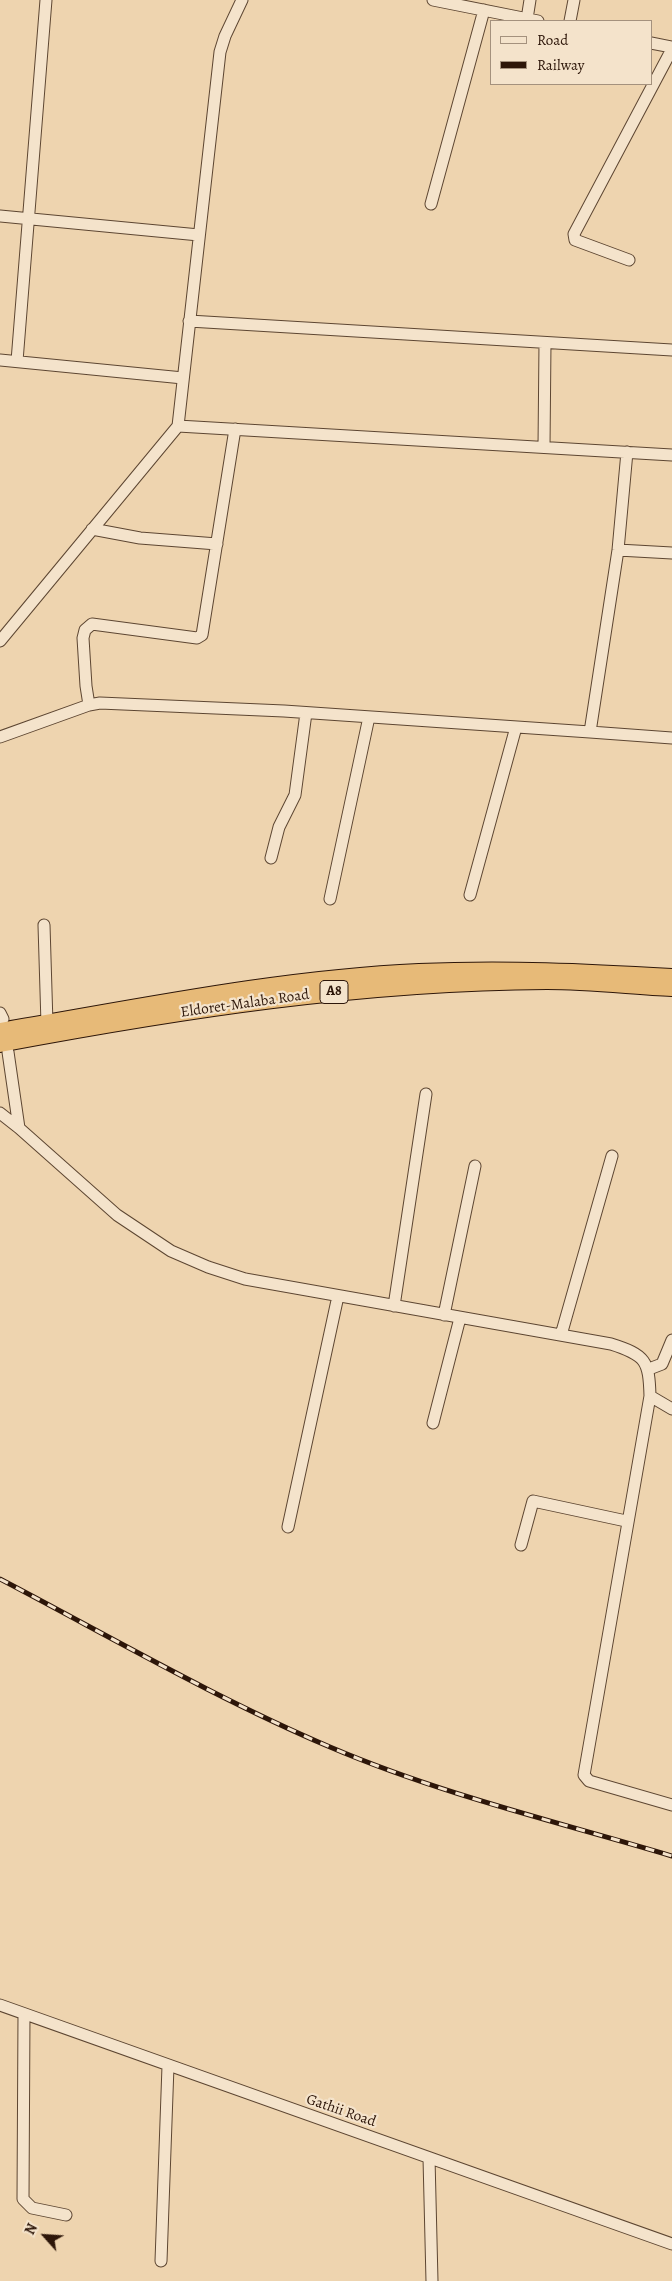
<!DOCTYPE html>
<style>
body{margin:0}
#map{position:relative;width:672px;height:2281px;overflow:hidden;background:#eed4af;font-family:Alegreya,serif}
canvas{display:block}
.legend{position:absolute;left:490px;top:20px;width:162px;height:65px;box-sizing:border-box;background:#f4e3cb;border:1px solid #a4917d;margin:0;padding:6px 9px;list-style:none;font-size:15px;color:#2d1609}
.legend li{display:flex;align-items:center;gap:10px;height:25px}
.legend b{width:25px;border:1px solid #a4917d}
.north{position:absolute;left:20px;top:2211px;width:50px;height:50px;-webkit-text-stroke:4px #f4e3cb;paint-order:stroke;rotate:296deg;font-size:14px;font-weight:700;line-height:20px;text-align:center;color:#2d1609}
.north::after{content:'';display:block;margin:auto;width:18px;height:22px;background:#2d1609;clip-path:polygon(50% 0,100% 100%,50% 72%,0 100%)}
</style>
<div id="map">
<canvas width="672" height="2281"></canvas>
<ul class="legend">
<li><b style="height:6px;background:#f4e3cb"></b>Road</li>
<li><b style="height:6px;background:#2d1609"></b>Railway</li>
</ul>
<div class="north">N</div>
</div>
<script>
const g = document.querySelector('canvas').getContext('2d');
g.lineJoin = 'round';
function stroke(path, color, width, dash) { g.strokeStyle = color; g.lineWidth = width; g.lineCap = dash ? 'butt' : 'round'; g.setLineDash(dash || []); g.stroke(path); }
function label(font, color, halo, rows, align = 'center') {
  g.font = font + ' Alegreya,serif'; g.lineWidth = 4.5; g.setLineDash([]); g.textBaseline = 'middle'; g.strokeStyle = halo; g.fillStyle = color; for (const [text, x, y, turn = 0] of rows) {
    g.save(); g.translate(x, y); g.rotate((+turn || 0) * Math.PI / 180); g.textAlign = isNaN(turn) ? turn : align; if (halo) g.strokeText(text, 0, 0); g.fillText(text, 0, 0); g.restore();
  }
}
const minor = new Path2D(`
 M433 0 538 21
 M527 19 530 0
 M570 21 574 0
 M651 43 672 47
 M431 204 484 10
 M0 216 199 235
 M629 260 575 240 574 234 672 49
 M189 321 672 350
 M0 360 183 378
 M17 361 46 0
 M178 426 672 455
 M544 447 545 343
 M627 452 618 550 590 732 672 738
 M92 529 140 538 217 544
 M618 550 672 553
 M0 641 178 426 220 52 225 36 242 0
 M89 705 86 686 83 638 85 630 92 624 197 638 202 635 235 429
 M0 737 89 705 100 703 284 711 590 732
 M271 858 279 827 295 795 306 713
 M470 895 516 727
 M330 899 369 717
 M44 925 47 1024
 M0 1013 3 1019
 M8 1052 19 1128 117 1215 171 1251 208 1267 245 1279 611 1344C646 1355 649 1361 650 1396L584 1775 589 1781 672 1805
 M0 1113 19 1128
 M394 1306 426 1094
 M444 1315 475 1166
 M561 1335 612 1156
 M649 1369 662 1364 672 1340
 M650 1396 672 1409
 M433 1423 460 1318
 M288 1527 338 1296
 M521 1545 533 1501 626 1521
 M0 2005 672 2244
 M24 2014 23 2199 32 2208 66 2215
 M429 2158 432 2281
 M161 2261 168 2066`);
const highway = new Path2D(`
 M0 1031C136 1008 281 978 419 972 504 968 588 972 672 977
 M0 1044C181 1010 363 982 547 981 589 981 631 986 672 988`);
stroke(minor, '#5d4632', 13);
stroke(highway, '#2d1609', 18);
stroke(minor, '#f4e3cb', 11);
stroke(highway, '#e7ba78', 16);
const rail = new Path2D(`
 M0 1579C109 1636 217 1699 330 1747 440 1794 558 1822 672 1856`);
stroke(rail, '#2d1609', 5);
stroke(rail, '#f4e3cb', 3, [9]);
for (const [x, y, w] of [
 [334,992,28]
]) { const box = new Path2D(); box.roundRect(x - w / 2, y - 11.5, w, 23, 4); g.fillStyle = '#f4e3cb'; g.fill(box); stroke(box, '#2d1609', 1); }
label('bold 14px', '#2d1609', null, [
 ["A8",334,992]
]);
label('15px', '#2d1609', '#f4e3cb', [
 ["Eldoret-Malaba Road",245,1004,-8],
 ["Gathii Road",341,2111,19]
]);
</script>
